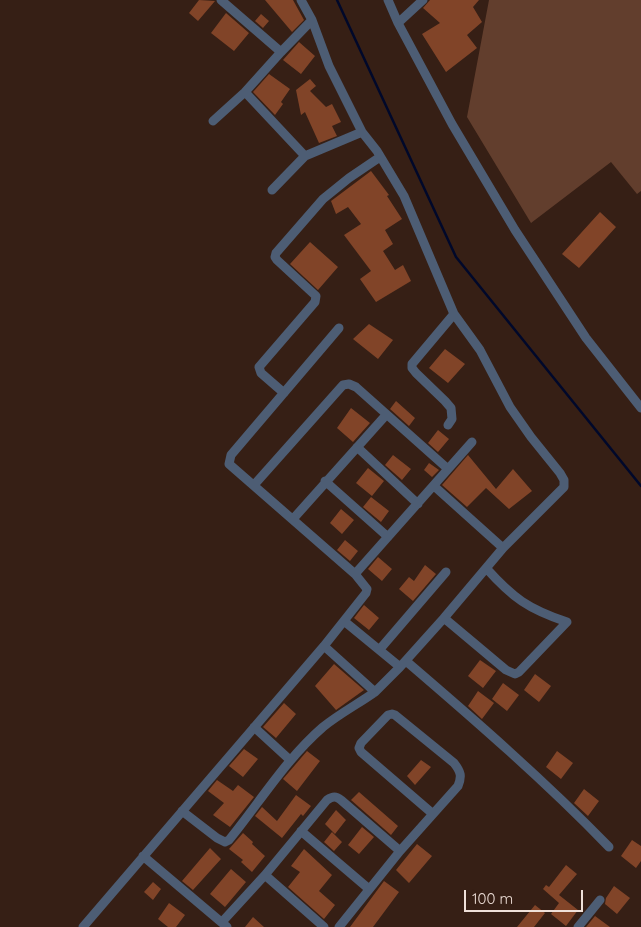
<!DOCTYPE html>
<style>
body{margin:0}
#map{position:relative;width:641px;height:927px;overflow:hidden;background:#361f15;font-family:Quicksand,sans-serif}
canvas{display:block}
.scale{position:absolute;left:464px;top:890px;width:119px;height:22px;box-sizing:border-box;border:2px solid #efe0d9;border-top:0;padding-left:6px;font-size:15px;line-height:18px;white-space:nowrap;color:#efe0d9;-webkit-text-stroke:4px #361f15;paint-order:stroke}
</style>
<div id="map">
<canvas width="641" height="927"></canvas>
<div class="scale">100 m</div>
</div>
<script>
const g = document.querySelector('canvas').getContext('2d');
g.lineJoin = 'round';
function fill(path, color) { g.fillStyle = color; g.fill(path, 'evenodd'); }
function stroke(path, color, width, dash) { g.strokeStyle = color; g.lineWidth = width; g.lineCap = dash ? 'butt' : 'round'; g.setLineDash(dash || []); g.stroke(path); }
fill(new Path2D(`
 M489 0H641V191L637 194 611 162 531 223 467 117Z`), '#623e2d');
stroke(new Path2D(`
 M337 0 456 257 641 486`), '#00082a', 2.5);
fill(new Path2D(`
 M199 0 215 1 198 21 189 13Z
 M265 0H293L304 20 292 32Z
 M430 0H479L473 7 482 22 467 35 477 48 446 72 422 34 440 23 423 8Z
 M226 13 249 33 234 51 211 33Z
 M261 14 269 21 263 28 255 21Z
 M299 42 315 56 301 74 283 60Z
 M269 74 290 89 281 102 283 104 275 115 253 92Z
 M310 79 316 86 310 91 326 107 332 104 341 122 332 126 337 136 319 143 305 112 301 115 296 90Z
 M371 171 389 195 387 196 402 219 385 230 393 244 383 251 395 270 403 265 411 281 376 302 360 279 371 271 344 235 361 224 348 207 336 214 331 201Z
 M600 212 616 227 579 268 562 254Z
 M310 242 338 267 318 290 290 264Z
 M369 324 393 340 378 359 353 339Z
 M445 349 465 364 448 383 429 368Z
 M396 401 415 418 409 426 390 409Z
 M351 408 370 423 353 442 337 428Z
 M438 430 449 439 438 452 428 443Z
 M393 455 411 469 402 480 385 465Z
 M468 455 496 489 513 469 532 491 509 509 486 488 467 507 442 485Z
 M429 463 439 470 432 477 424 470Z
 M368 468 384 481 372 496 356 483Z
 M371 497 389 511 381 522 363 507Z
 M341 509 354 520 342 534 330 523Z
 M345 540 358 551 350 561 337 550Z
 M378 557 392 569 382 581 368 569Z
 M425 565 436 574 413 601 399 589 409 577 414 581Z
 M364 605 379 618 369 630 354 618Z
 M480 660 496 671 483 688 468 676Z
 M334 664 364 690 336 710 315 686Z
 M535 674 551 686 539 702 524 690Z
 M503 683 519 695 507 711 492 699Z
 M478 691 494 703 482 719 468 706Z
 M284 703 296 714 276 738 263 727Z
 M244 749 258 759 243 777 229 766Z
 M307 751 320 761 297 791 283 779Z
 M557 751 573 763 561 779 546 767Z
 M421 760 431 767 415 785 407 776Z
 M217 780 233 791 238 785 254 797 230 827 213 815 224 803 208 791Z
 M584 789 599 801 588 816 574 803Z
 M359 792 398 826 391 835 351 800Z
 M296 795 311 806 303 816 301 814 282 838 255 816 262 807 277 821Z
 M336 810 346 820 335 834 325 824Z
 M362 827 374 837 359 854 348 845Z
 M332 832 342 842 334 851 324 842Z
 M243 833 253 842 252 844 265 856 252 872 241 862 243 860 229 849Z
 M632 840 641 846V861L636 868 621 856Z
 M417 844 432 856 409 883 396 870Z
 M210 848 221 859 193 890 182 881Z
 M304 849 332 875 319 891 335 905 324 919 288 887 300 872 291 866Z
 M566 865 577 874 559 895 578 910 566 926 551 914 559 903 543 889 546 885 549 887Z
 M231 869 246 882 225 907 210 894Z
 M384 881 399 892 373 927H350Z
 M153 882 161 889 153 900 144 892Z
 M614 886 630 898 617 914 605 904 606 898Z
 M169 903 185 915 176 927H168L158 919Z
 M535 905 545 913 534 927H517Z
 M595 916 610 927H586Z
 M253 917 264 927H245Z`), '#814428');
stroke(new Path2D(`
 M221 0 281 52 312 20
 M301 0 312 20 329 66 362 132 377 151 404 196 454 314 480 350 510 407 531 437 560 473 564 480V487L503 548 444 618 400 667 375 692 324 646
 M388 0 398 23 452 124 515 230 586 338 641 408
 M398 23 423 0
 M245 92 305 156
 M213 121 245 92 281 52
 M272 190 305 156 362 132
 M284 393 261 373 259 367 315 302 316 296 277 260 275 257 276 253 323 199 349 178 380 157
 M448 425 452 419 451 408 445 401 416 373 412 368V364L454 314
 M357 447 418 504
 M325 481 388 537
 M254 485 343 385 349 384 356 387 448 469
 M434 486 503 548
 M293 519 386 415
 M355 574 472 442
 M444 618 506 670 515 674 519 672 567 622C528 609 513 598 486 568
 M344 621 400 667
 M380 649 446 572
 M406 661C476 721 545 781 609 847
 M254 727 290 760
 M182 811 217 838 225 842 229 840C260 802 286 759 323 727 339 714 358 704 375 692
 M301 831 369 889
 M143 856 227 927
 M265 875 324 927
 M222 922 265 875 327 800C333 796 336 796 341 800L400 851
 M83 927 324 646 366 593 367 589 355 574 229 464 231 455 339 328
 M339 927 400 851 458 786C462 776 461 772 454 763L395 715 392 714 388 715 361 743 359 748 361 752 433 814
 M578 927 600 900`), '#4d5d74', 9);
</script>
